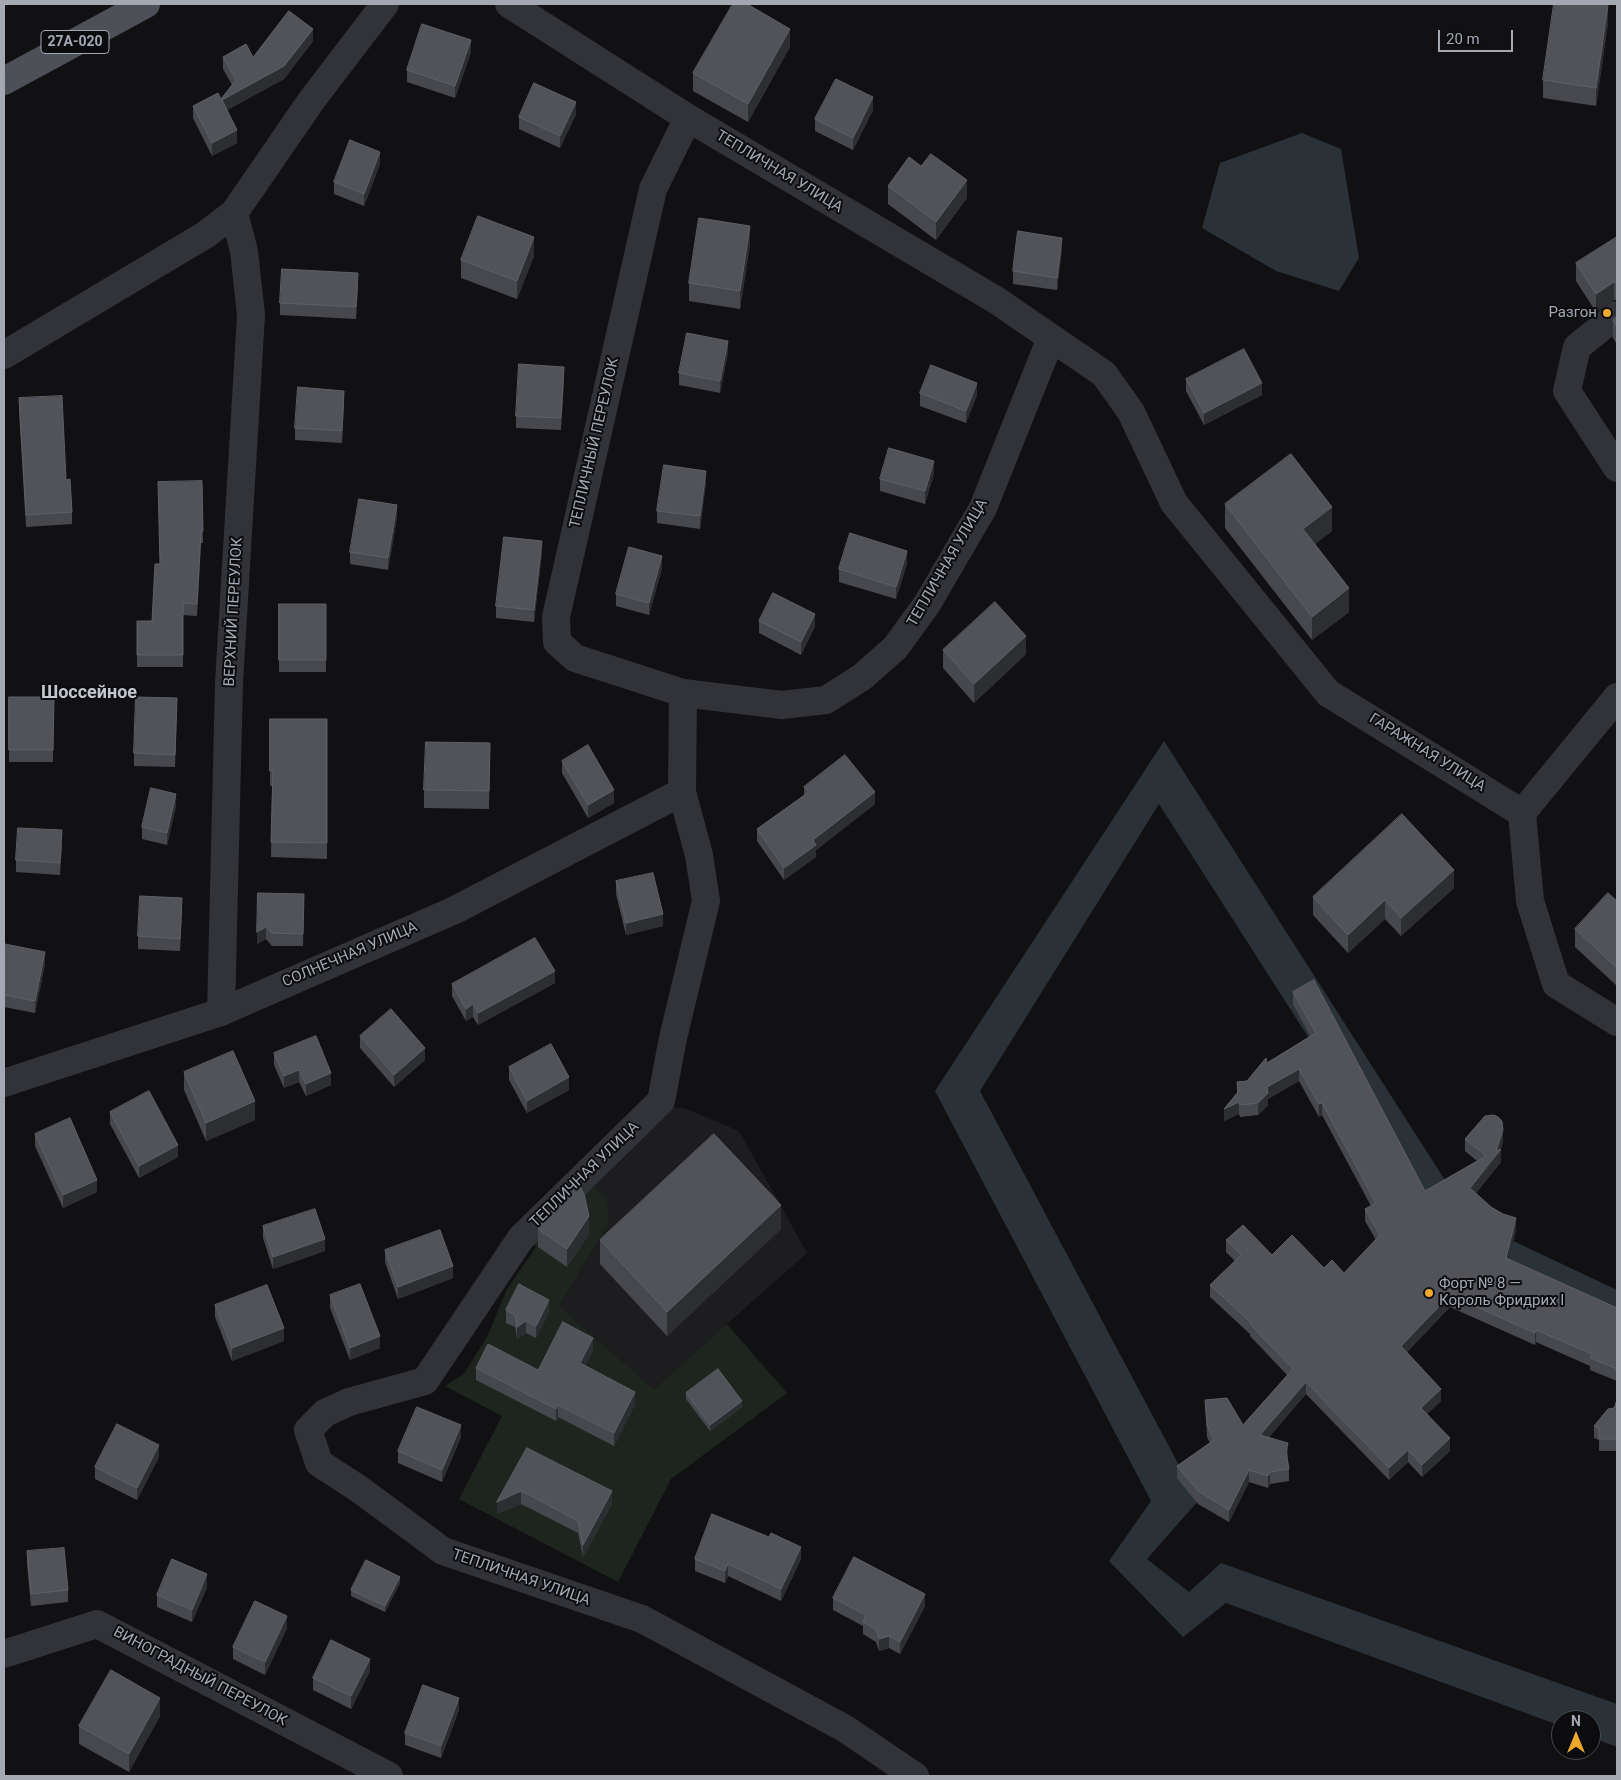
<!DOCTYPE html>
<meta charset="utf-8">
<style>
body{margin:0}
#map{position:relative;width:1621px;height:1780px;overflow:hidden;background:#111113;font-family:Roboto,sans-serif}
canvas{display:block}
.frame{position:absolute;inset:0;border:5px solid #a3a8b3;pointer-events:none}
.north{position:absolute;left:1551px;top:1710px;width:50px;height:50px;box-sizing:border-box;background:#0c0c0e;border:1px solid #484a50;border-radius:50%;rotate:0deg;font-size:14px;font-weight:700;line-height:20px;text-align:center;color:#a3a8b3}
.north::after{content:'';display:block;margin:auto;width:18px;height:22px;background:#efaa2d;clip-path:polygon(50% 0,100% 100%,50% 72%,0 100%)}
.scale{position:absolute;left:1438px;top:30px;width:75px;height:22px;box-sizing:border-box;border:2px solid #a3a8b3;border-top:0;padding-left:6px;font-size:15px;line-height:18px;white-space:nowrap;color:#a3a8b3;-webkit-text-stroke:4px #0c0c0e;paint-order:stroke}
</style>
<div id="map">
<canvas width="1621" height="1780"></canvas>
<div class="frame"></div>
<div class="north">N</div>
<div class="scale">20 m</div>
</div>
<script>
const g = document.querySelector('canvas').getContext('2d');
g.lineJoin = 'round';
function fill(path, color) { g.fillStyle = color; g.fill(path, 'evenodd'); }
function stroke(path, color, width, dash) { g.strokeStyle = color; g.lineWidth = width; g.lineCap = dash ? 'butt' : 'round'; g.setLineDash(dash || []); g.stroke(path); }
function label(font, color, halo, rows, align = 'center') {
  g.font = font + ' Roboto,sans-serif'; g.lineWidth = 4; g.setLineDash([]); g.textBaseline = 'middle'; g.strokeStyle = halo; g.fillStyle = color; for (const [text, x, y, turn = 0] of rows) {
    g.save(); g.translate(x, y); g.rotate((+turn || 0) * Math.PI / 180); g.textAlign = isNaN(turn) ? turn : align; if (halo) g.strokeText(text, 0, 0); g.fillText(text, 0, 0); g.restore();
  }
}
fill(new Path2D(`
 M655 1106 684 1108 739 1131 807 1253 654 1389 559 1306 609 1223 583 1175Z`), '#1d1d20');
fill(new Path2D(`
 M583 1175 607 1200 609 1223 559 1306 654 1389 727 1324 787 1393 671 1479 618 1582 459 1499 502 1416 445 1386 464 1374 488 1335 507 1289 536 1247 528 1238Z`), '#1e251e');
fill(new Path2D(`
 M1302 133 1341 149 1359 258 1339 291 1276 271 1202 228 1220 163Z
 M1164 741 1450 1188 1420 1212 1159 804 980 1091 1198 1501 1147 1559 1189 1592 1221 1563 1617 1704V1747L1591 1737V1720H1561V1726L1226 1603 1183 1637 1109 1561 1151 1501 935 1091Z
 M1509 1239 1617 1290V1332L1488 1273Z`), '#2a3238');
stroke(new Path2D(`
 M509 4 688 118 996 300 1104 374 1131 412 1174 503 1328 693 1522 813 1530 901 1556 984 1617 1022
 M688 118 653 189 556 617 557 642 575 658 683 693 782 705 826 700 862 677 895 648 927 604 983 508 1051 338
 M1617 315 1577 347 1567 391 1617 468
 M4 355 205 235 234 213 311 101 385 4
 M683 693 682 792 699 855 706 901 673 1038 661 1101 521 1238 425 1381 349 1402 325 1413 308 1430 319 1463 359 1489 443 1551 642 1619 844 1728 915 1776
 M1522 813 1617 697
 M221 1012 229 683 251 315 244 251 234 213
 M4 1083 221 1012 455 910 682 792
 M4 1654 97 1624 389 1776`), '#323338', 28);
stroke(new Path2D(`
 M4 81 146 4`), '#4e5057', 28);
fill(new Path2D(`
 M1608 23 1596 106 1543 98V80Z
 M313 41 284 79 227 110 237 143 212 156 193 118V106L221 99 232 85 223 69V57H253Z
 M790 47 748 122 693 91V73Z
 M471 52 455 98 407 82V70Z
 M873 110 853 150 815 131V119Z
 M576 114 560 148 519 129V117Z
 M380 164 364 206 334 194V182Z
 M888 186 967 198 936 240 888 204Z
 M1617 237V300H1614L1596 312 1576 281V263Z
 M750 244 740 309 689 301V283Z
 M1062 250 1057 290 1013 284V271Z
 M534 256 517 299 461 278V260Z
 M358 285 356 319 280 315V303Z
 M1617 316V345L1613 338V320Z
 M728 353 720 393 679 385V373Z
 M564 379 561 430 516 428V416Z
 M1186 379 1262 395 1204 425 1186 391Z
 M920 393 977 395 966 423 920 406Z
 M19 398 66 480 72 512V524L26 527 19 410Z
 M344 403 342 443 295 440V428Z
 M934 473 925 504 880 491V479Z
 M202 481 203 543H201L197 616 183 615V667H137V621H152L159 564Z
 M706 483 700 529 657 523V511Z
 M1225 504 1332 531 1315 544 1349 612 1312 640 1225 528Z
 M397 517 388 570 350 564V552Z
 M542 553 534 622 496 618V606Z
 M907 563 896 599 839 582V569Z
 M662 568 649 615 616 606V594Z
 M279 604H326V672H279Z
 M759 621 815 626 801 655 759 633Z
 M943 650 1026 654 974 703 943 668Z
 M9 697H54L53 762H9Z
 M177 710 175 767 134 766V753Z
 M270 719H327V859L271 857 272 786H270Z
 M490 761 489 809 424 808V790Z
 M562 761 614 803 588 818 562 773Z
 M804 787 875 804 816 850V857L784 880 757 841V829L804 795Z
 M176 806 167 845 142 839V827Z
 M62 843 60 875 16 872V860Z
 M616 881 663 926 626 935 616 894Z
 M1454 888 1401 936 1385 919 1348 953 1313 915V897Z
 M304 894 303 946H272L266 939 257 944V932Z
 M1617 901V986L1575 947V929Z
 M182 911 180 951 138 949V936Z
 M4 950 45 964 35 1013 4 1007Z
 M555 983 478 1025 473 1017 466 1021 452 996V984Z
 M1293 992 1425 1191 1477 1161 1465 1151V1139L1503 1142 1500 1150 1501 1162 1476 1193 1516 1230 1508 1259 1617 1308V1381L1590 1370V1366L1536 1342 1535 1345 1450 1307 1407 1352 1441 1401 1427 1414 1450 1451 1422 1477 1408 1462 1389 1480 1306 1394 1269 1437 1288 1456 1287 1459 1289 1469V1481L1270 1484 1268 1488 1249 1482 1229 1522 1198 1504 1177 1478V1466L1210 1443 1207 1437 1205 1400 1243 1425 1287 1375 1250 1336V1334L1210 1297V1285L1235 1261 1226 1252V1240L1272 1255 1344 1273 1376 1240 1365 1221V1209L1371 1206 1322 1115 1319 1117 1299 1081 1268 1099V1105L1258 1115 1240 1117 1239 1114 1224 1121 1237 1094V1082L1247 1081 1267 1063 1310 1036 1293 1004Z
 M360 1036 425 1060 394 1087 360 1048Z
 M274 1053 331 1085 306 1096 299 1082 284 1088 274 1065Z
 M509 1067 569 1090 527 1113 509 1080Z
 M184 1072 255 1120 206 1141 184 1090Z
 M110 1112 178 1157 139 1178 110 1124Z
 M35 1134 97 1192 63 1208 35 1146Z
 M263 1226 325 1251 273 1269 263 1238Z
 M538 1229 589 1234 567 1267 538 1247Z
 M781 1229 667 1336 600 1264V1240Z
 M385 1250 453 1278 398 1299 385 1262Z
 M330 1295 380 1348 350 1360 330 1308Z
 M215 1305 284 1341 232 1361 215 1317Z
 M506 1310 549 1312 536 1338 526 1333 517 1339 515 1327 506 1323Z
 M593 1350 585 1366 635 1404 614 1446 558 1417 556 1421 476 1380V1368L538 1370Z
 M686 1393 742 1407 710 1431 686 1399Z
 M1617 1400V1451H1599V1440L1594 1438V1426L1614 1408Z
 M461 1437 442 1482 398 1463V1451Z
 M527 1448 612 1504 583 1557 578 1533 537 1512 521 1504 497 1514Z
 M159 1457 137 1500 95 1479V1467Z
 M27 1551 68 1590V1602L31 1606 27 1564Z
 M695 1559H801L781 1601 728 1576 725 1583 695 1571Z
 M400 1583 385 1612 351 1596V1590Z
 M207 1587 192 1622 157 1607V1595Z
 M833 1598 925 1606 900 1654 889 1648 879 1651 876 1642 863 1634V1626L833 1610Z
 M287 1628 265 1675 233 1659V1647Z
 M370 1671 351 1709 313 1690V1678Z
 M459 1710 441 1758 405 1745V1733Z
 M160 1716 129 1772 79 1744V1726Z`), '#47484e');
fill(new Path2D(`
 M1608 5V23L1596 106V88Z
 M313 29V41L284 79 222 113V100Z
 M790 29V47L748 122V104Z
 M471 40V52L455 98V86Z
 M873 97V110L853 150V138Z
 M576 102V114L560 148V136Z
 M237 130V143L212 156V143Z
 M380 152V164L364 206V194Z
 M967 180V198L936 240V222Z
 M750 226V244L740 309V291Z
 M534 237V256L517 299V281Z
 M1062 238V250L1057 290V278Z
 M358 273V285L356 319V307Z
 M1614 282V300L1596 312V294Z
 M728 341V353L720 393V381Z
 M564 367V379L561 430V418Z
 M977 383V395L966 423V411Z
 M1262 383V395L1204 425V413Z
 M344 391V403L342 443V431Z
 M934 461V473L925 504V491Z
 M706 471V483L700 529V516Z
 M397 505V517L388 570V558Z
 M1332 507V531L1303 553V529Z
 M201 531V543L197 616V604Z
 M542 541V553L534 622V610Z
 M907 551V563L896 599V587Z
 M662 556V568L649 615V603Z
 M1349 588V612L1312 640V617Z
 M815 614V626L801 655V642Z
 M1026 636V654L974 703V684Z
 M614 790V803L588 818V805Z
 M875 792V804L816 850V857L784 880V868L813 840Z
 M176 794V806L167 845V833Z
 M62 830V843L60 875V863Z
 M1454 870V888L1401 936V918Z
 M182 898V911L180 951V939Z
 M1385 900V919L1348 953V935Z
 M663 914V926L626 935V923Z
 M266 927V939L257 944V932Z
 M45 952V964L35 1013V1001Z
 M555 971V983L478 1025V1013Z
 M473 1004V1017L466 1021V1009Z
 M425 1048V1060L394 1087V1075Z
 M1299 1069V1081L1268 1099V1105L1258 1115V1103L1267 1087Z
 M299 1070V1082L284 1088V1076Z
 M331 1073V1085L306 1096V1084Z
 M569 1077V1090L527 1113V1101Z
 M255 1101V1120L206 1141V1123Z
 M1239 1102V1114L1224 1121V1109Z
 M1322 1103V1115L1319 1117V1104Z
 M1503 1130V1142L1500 1151 1501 1149V1162L1470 1200V1188L1496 1151Z
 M178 1145V1157L139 1178V1166Z
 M97 1180V1192L63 1208V1195Z
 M781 1205V1229L667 1336V1312Z
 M589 1216V1234L567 1267V1249Z
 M1516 1218V1230L1506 1270V1258Z
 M325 1239V1251L273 1269V1257Z
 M453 1266V1278L398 1299V1287Z
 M1450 1295V1307L1401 1358V1346Z
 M549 1300V1312L536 1338V1326Z
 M526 1321V1333L517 1339V1327Z
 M284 1328V1341L232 1361V1348Z
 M1536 1330V1342L1535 1345V1333Z
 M380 1336V1348L350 1360V1348Z
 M593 1338V1350L580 1375V1363Z
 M1306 1382V1394L1260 1447V1435Z
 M1441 1389V1401L1421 1420V1408Z
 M635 1392V1404L614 1446V1433Z
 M742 1401V1407L710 1431V1425Z
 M558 1405V1417L556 1421V1409Z
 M461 1425V1437L442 1482V1470Z
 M1450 1438V1451L1422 1477V1465Z
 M1288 1443V1456L1286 1464V1451Z
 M159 1445V1457L137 1500V1488Z
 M1408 1450V1462L1389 1480V1468Z
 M1249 1470V1482L1229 1522V1510Z
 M1270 1472V1484L1268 1488V1476Z
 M521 1491V1504L497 1514V1502Z
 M612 1491V1504L583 1557V1545Z
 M801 1547V1559L781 1601V1589Z
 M728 1564V1576L725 1583V1571Z
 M207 1574V1587L192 1622V1610Z
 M400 1577V1583L385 1612V1606Z
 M925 1594V1606L900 1654V1642Z
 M287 1616V1628L265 1675V1662Z
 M889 1636V1648L879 1651V1639Z
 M370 1659V1671L351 1709V1696Z
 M160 1698V1716L129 1772V1754Z
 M459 1698V1710L441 1758V1746Z`), '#2d2e32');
const building = new Path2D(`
 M733 4H747L790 29 748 104 693 73Z
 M1554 4H1598L1608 5 1596 88 1543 80Z
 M289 11 313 29 284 66 222 100 237 130 212 143 193 106 218 93 221 99 236 80 223 57 246 44 253 57Z
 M422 24 471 40 455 86 407 70Z
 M836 79 873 97 853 138 815 119Z
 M534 83 576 102 560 136 519 117Z
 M350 140 380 152 364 194 334 182Z
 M931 154 967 180 936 222 888 186 909 157 921 166Z
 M478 216 534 237 517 281 461 260Z
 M699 218 750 226 740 291 689 283Z
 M1018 231 1062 238 1057 278 1013 271Z
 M1617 237V282H1614L1596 294 1576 263Z
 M282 269 358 273 356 307 280 303Z
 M1617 316V327L1613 320Z
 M687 333 728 341 720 381 679 373Z
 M1244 349 1262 383 1204 413 1186 379Z
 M519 364 564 367 561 418 516 416Z
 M931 365 977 383 966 411 920 393Z
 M298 387 344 391 342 431 295 428Z
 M62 396 66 480 70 479 72 512 26 515 19 398Z
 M889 448 934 461 925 491 880 479Z
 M1291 454 1332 507 1303 529 1349 588 1312 617 1225 504Z
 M664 465 706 471 700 516 657 511Z
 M202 481 203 531H201L197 604 183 603V655H137V621H152L155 564H160L158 482Z
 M359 499 397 505 388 558 350 552Z
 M850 533 907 551 896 587 839 569Z
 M504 537 542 541 534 610 496 606Z
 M629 547 662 556 649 603 616 594Z
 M773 593 815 614 801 642 759 621Z
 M995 602 1026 636 974 684 943 650Z
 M279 604H326V660H279Z
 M9 697H54L53 750H9Z
 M136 697 177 698 175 755 134 753Z
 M270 719H327V843L271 842 273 771H270Z
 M426 742 490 743 489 791 424 790Z
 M588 745 614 790 588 805 562 761Z
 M845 755 875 792 813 840 816 845 784 868 757 829 809 792 804 787Z
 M151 788 176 794 167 833 142 827Z
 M1402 814 1454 870 1401 918 1385 900 1348 935 1313 897Z
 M18 828 62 830 60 863 16 860Z
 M653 873 663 914 626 923 616 881Z
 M258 893 304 894 303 934 272 933 266 927 257 932Z
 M1608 893 1617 901V968L1575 929Z
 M140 896 182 898 180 939 138 936Z
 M535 938 555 971 478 1013 473 1004 466 1009 452 984Z
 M5 944 45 952 35 1001 4 995V950Z
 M1314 980 1425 1191 1486 1156 1465 1139 1485 1116 1494 1115 1498 1117 1502 1121 1503 1130 1496 1151 1501 1149 1470 1188 1491 1207 1503 1214 1516 1218 1506 1258 1617 1308V1369L1590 1358 1592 1354 1536 1330 1535 1333 1450 1295 1401 1346 1441 1389 1421 1408 1450 1438 1422 1465 1408 1450 1389 1468 1306 1382 1260 1435 1288 1443 1286 1451 1289 1469 1270 1472 1268 1476 1249 1470 1229 1510 1198 1491 1177 1466 1214 1440 1207 1425 1205 1400 1227 1398 1243 1425 1293 1369 1250 1324 1251 1323 1210 1285 1241 1255 1226 1240 1243 1225 1272 1255 1292 1235 1324 1268 1332 1260 1344 1273 1380 1235 1365 1209 1376 1203 1322 1103 1319 1104 1299 1069 1267 1087 1268 1093 1258 1103 1240 1105 1239 1102 1224 1109 1238 1092 1237 1082 1247 1081 1266 1058 1267 1063 1316 1033 1293 992Z
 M391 1009 425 1048 394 1075 360 1036Z
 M316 1036 331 1073 306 1084 299 1070 284 1076 274 1053Z
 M551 1044 569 1077 527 1101 509 1067Z
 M233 1051 255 1101 206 1123 184 1072Z
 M149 1091 178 1145 139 1166 110 1112Z
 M70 1118 97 1180 63 1195 35 1134Z
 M714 1134 781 1205 667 1312 600 1240Z
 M579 1185 584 1194 589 1216 567 1249 538 1229 545 1218Z
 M315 1209 325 1239 273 1257 263 1226Z
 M440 1230 453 1266 398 1287 385 1250Z
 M360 1284 380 1336 350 1348 330 1295Z
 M519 1284 549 1300 536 1326 526 1321 517 1327 515 1315 506 1310Z
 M267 1285 284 1328 232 1348 215 1305Z
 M563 1322 593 1338 580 1363 635 1392 614 1433 558 1405 556 1409 476 1368 488 1344 538 1370Z
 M718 1369 742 1401 710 1425 686 1393Z
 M1617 1400V1439H1599V1428L1594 1426 1608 1409 1614 1408Z
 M417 1407 461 1425 442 1470 398 1451Z
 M117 1424 159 1445 137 1488 95 1467Z
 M527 1448 612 1491 583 1545 578 1521 537 1499 521 1491 497 1502Z
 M712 1514 769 1537 771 1533 801 1547 781 1589 728 1564 725 1571 695 1559Z
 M64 1548 68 1590 31 1594 27 1551Z
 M854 1557 925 1594 900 1642 889 1636 879 1639 876 1629 863 1622 866 1615 833 1598Z
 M172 1559 207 1574 192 1610 157 1595Z
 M366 1560 400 1577 385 1606 351 1590Z
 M255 1601 287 1616 265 1662 233 1647Z
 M331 1640 370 1659 351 1696 313 1678Z
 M111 1670 160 1698 129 1754 79 1726Z
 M423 1685 459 1698 441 1746 405 1733Z`);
fill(building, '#515359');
stroke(building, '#5e6067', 1);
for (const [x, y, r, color] of [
 [1607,313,5,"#efaa2d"],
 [1429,1293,5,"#efaa2d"]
]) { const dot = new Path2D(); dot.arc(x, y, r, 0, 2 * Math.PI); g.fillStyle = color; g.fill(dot); stroke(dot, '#0c0c0e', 2); }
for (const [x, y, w] of [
 [75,42,68]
]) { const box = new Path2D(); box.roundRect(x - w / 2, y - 11.5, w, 23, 4); g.fillStyle = '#0c0c0e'; g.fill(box); stroke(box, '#a3a8b3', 1); }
label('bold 14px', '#a3a8b3', null, [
 ["27А-020",75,42]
]);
label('15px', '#a3a8b3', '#0c0c0e', [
 ["ТЕПЛИЧНАЯ УЛИЦА",779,172,31],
 ["ТЕПЛИЧНЫЙ ПЕРЕУЛОК",595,443,-77],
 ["ТЕПЛИЧНАЯ УЛИЦА",948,563,-60],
 ["ВЕРХНИЙ ПЕРЕУЛОК",234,612,-87],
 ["ГАРАЖНАЯ УЛИЦА",1427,753,32],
 ["СОЛНЕЧНАЯ УЛИЦА",350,955,-23],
 ["ТЕПЛИЧНАЯ УЛИЦА",585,1175,-44],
 ["ТЕПЛИЧНАЯ УЛИЦА",521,1578,19],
 ["ВИНОГРАДНЫЙ ПЕРЕУЛОК",200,1677,28]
]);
label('15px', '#a3a8b3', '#0c0c0e', [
 ["Разгон",1597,313],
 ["Форт № 8 —",1439,1284,"left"],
 ["Король Фридрих I",1439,1301,"left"]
], 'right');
label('bold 18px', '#c3c7cf', '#0c0c0e', [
 ["Шоссейное",89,693]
]);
</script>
